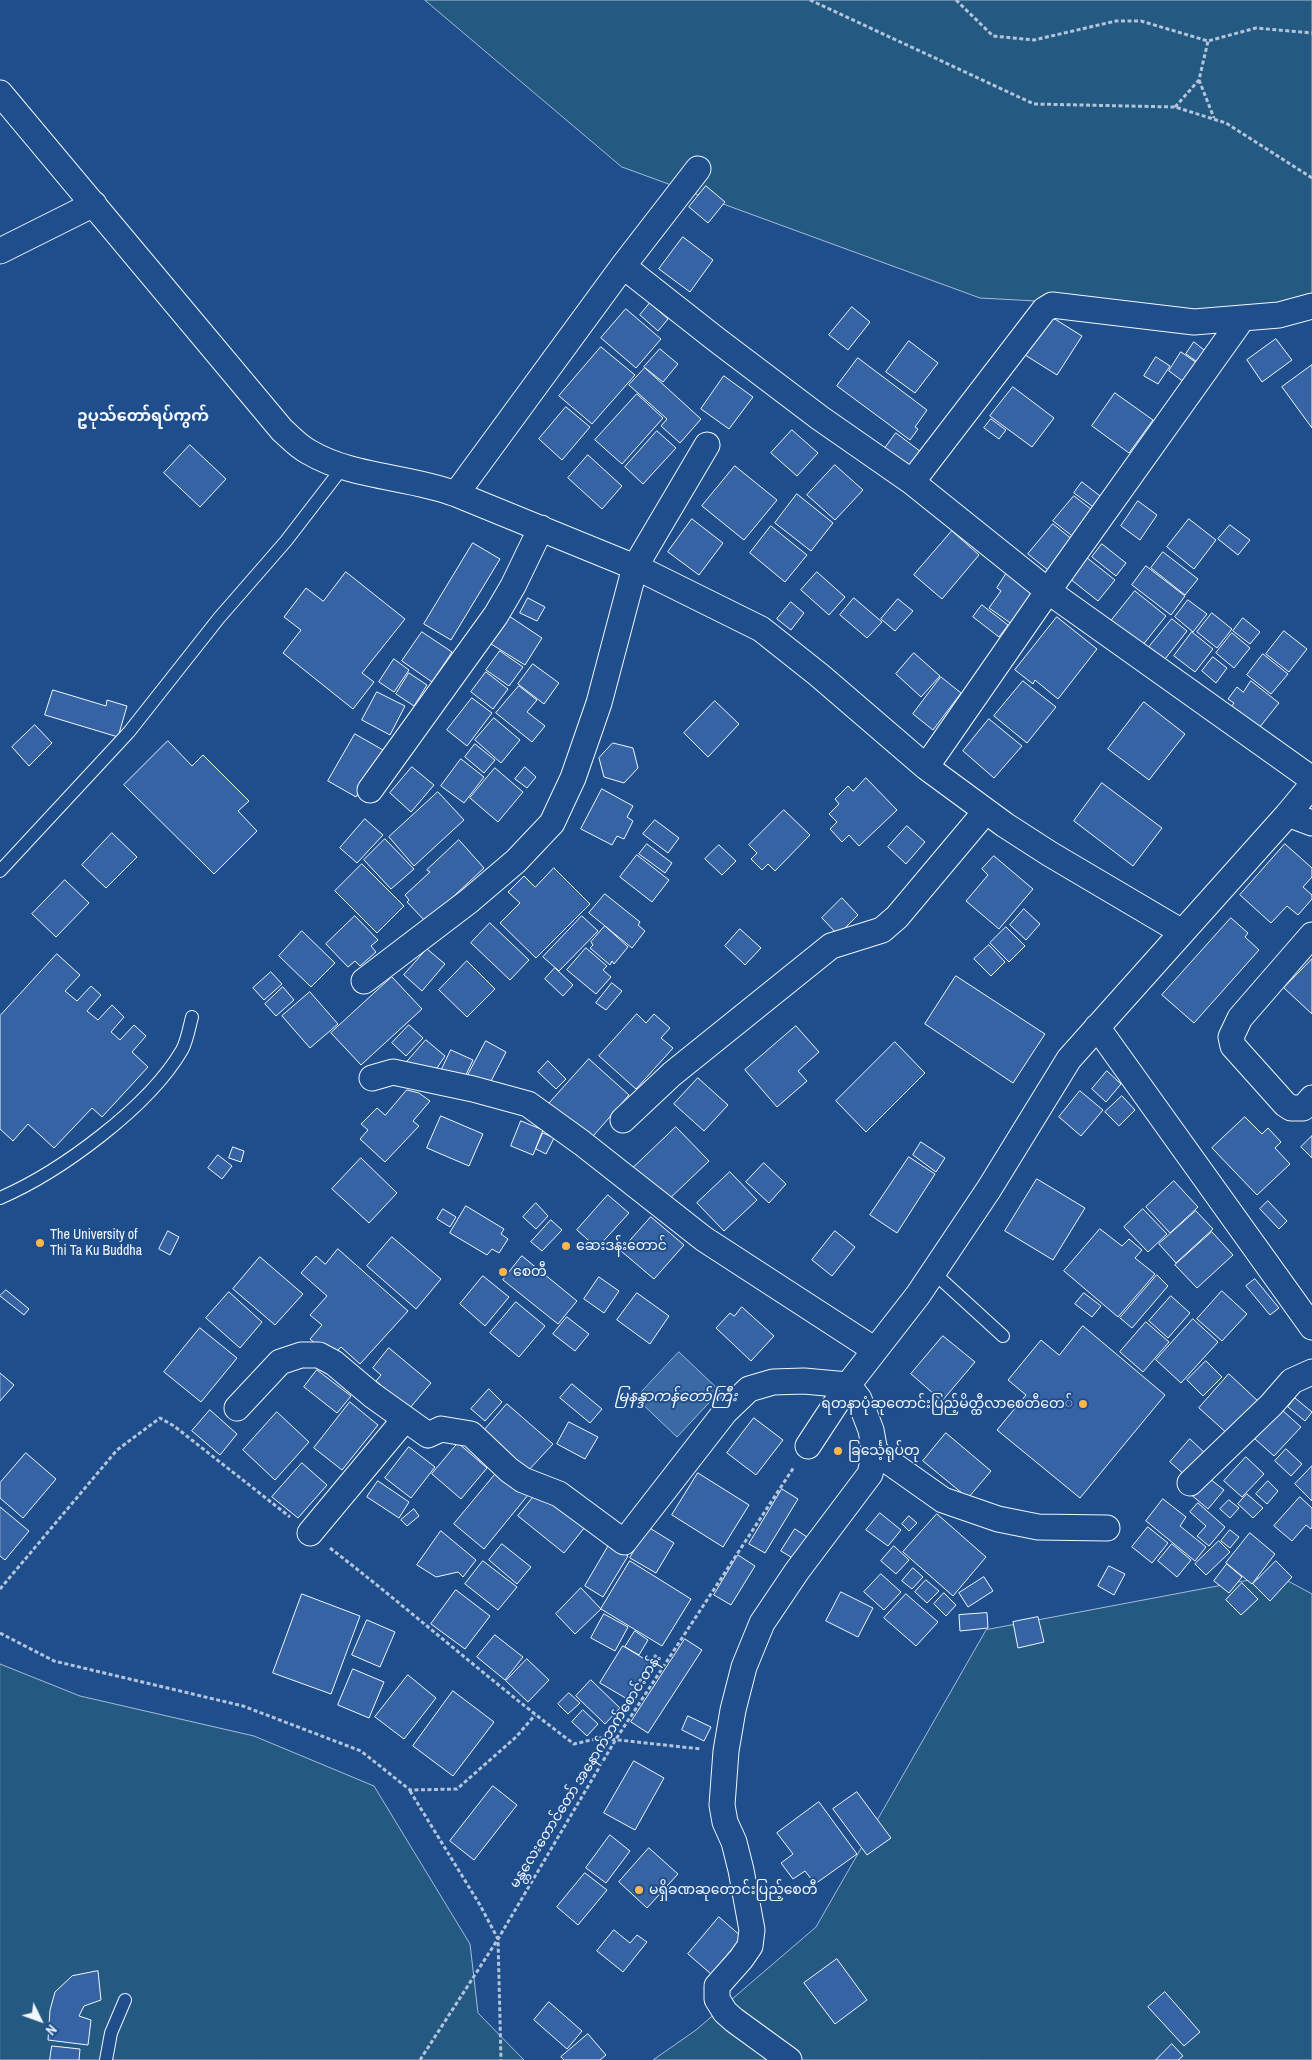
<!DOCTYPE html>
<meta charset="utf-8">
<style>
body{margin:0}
#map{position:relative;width:1312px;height:2060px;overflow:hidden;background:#1f4e8c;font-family:"Archivo Narrow",sans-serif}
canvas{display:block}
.north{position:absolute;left:15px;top:1995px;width:50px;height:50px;-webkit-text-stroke:4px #1f4e8c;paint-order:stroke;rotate:132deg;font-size:14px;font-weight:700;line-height:20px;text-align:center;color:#f2f6ff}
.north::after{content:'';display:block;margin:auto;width:18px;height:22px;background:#f2f6ff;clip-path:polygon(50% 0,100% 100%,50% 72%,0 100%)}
</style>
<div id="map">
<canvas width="1312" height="2060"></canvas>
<div class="north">N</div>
</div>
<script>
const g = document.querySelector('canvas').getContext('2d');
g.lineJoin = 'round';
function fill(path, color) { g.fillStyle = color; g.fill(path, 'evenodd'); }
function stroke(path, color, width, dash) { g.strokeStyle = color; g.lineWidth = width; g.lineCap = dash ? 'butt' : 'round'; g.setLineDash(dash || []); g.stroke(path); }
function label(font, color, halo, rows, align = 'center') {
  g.font = font + ' "Archivo Narrow","Noto Sans Myanmar",sans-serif'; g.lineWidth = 4; g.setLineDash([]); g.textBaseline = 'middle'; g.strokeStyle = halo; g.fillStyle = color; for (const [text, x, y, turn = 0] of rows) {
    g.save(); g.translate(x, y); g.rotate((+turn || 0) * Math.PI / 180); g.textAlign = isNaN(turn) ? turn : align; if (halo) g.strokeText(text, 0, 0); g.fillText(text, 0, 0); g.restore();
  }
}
const green = new Path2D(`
 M425 0H1312V302L1278 314 980 298 622 167Z
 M1277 1575 1312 1594V2060H653L696 2030 816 1927 986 1630Z
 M0 1664 80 1696 254 1736 374 1786 470 1944 478 2013 524 2060H0Z`);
fill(green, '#245a82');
stroke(green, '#a8bbd7', 1);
const water = new Path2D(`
 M679 1352 720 1391 677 1437 636 1398Z`);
fill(water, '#3b69a3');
stroke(water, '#a8bbd7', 1);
const building = new Path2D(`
 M706 186 725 202 708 223 689 207Z
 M683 237 713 260 690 292 659 269Z
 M650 303 668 319 658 331 640 315Z
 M852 307 870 322 848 350 829 335Z
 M626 309 661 339 636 368 601 338Z
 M1050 316 1082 336 1057 375 1025 355Z
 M1276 339 1292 360 1262 382 1247 360Z
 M909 341 938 363 915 393 886 372Z
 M1194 342 1208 353 1200 364 1186 354Z
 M601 347 635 375 592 424 559 396Z
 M660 349 678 364 663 382 644 367Z
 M1181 352 1197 363 1184 382 1169 371Z
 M1156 357 1170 366 1158 384 1144 376Z
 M858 358 927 410 915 427 918 429 910 440 837 386Z
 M1312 365V428L1282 387Z
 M645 368 701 419 680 443 661 426 667 419 629 385Z
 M724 376 753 397 729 429 701 409Z
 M1013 387 1054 418 1032 447 990 416Z
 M1115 393 1153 420 1129 453 1092 426Z
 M637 394 663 418 622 464 595 440Z
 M566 407 590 427 562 460 539 439Z
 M991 419 1006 430 999 439 984 428Z
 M792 430 818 453 797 476 771 453Z
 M657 431 676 448 643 484 625 467Z
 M896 433 921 452 905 473 880 455Z
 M190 445 226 479 200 507 164 473Z
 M588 455 622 486 602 509 568 478Z
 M835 465 863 490 835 520 807 495Z
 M735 466 777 500 744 540 702 506Z
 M1082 482 1104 499 1096 509 1074 493Z
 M797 494 833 523 811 551 775 523Z
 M1074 496 1096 513 1076 539 1053 521Z
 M1138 501 1157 515 1140 540 1121 526Z
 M692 519 723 543 699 575 668 552Z
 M1189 519 1216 540 1194 569 1167 547Z
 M1053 524 1073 540 1048 570 1028 554Z
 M1230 525 1250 540 1238 555 1218 539Z
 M771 526 807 555 785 582 750 553Z
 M952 531 979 555 942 599 914 575Z
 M473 543 500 559 451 640 424 624Z
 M1102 544 1126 563 1116 576 1092 557Z
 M1163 552 1198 579 1185 595 1151 568Z
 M1086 557 1115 580 1098 601 1069 578Z
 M1146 566 1185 596 1171 615 1132 585Z
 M1008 571 1040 593 1016 627 989 608 1001 591 997 588Z
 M346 572 405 619 362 673 374 682 353 709 283 653 301 630 284 617 306 588 323 601Z
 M817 572 845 597 829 615 801 590Z
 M1135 591 1166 616 1142 646 1111 621Z
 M528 598 545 607 537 621 520 613Z
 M854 598 882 622 867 638 840 615Z
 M898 599 913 611 895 631 881 619Z
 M1188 600 1207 614 1193 632 1175 617Z
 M791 602 804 613 791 630 777 619Z
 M982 605 1008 625 999 637 973 617Z
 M1212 613 1232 629 1217 648 1197 632Z
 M509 616 542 638 525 665 491 644Z
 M1057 617 1097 649 1058 699 1035 680 1033 684 1015 670Z
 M1243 618 1260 632 1250 644 1233 631Z
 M1172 619 1187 631 1165 659 1149 647Z
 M1284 631 1307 649 1289 672 1266 654Z
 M422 632 452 652 432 682 402 661Z
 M1192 632 1213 649 1195 672 1174 656Z
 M1232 633 1250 648 1234 668 1216 653Z
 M500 651 523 667 509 686 486 670Z
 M914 653 940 676 921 697 896 674Z
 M1263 654 1288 674 1271 694 1247 675Z
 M1213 657 1227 668 1216 683 1202 671Z
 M394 659 409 670 394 692 379 682Z
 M533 664 559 683 544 704 518 684Z
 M486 672 508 689 493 709 471 692Z
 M409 673 427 685 414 706 396 694Z
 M941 677 961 693 933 730 913 714Z
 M1023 681 1056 707 1027 743 994 716Z
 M1251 681 1279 703 1255 733 1228 711 1234 703 1228 699 1237 687 1243 692Z
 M519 686 537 700 527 712 545 726 532 742 496 713Z
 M53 690 106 706 107 700 127 706 118 737 45 715Z
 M377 692 405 706 390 735 362 720Z
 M472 698 492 713 467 746 447 730Z
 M715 701 739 724 708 757 684 733Z
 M1144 702 1185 734 1149 780 1108 749Z
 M494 718 520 740 501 763 475 740Z
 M989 719 1022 746 994 778 963 751Z
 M35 725 52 743 29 766 12 747Z
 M355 734 383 750 356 797 328 781Z
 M168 741 192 766 203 755 249 801 238 811 257 831 214 874 124 785Z
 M613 743 633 748 638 768 624 783 604 777 599 758Z
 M475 744 495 760 484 773 465 757Z
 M461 759 484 777 464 803 441 786Z
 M412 767 434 785 411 812 390 793Z
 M525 767 536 777 527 788 515 779Z
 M495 768 523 792 498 822 470 798Z
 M866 778 897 810 859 846 849 835 842 842 830 829 837 822 829 814 839 804 835 799 848 786 853 791Z
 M1102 783 1162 828 1133 866 1074 821Z
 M602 789 633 806 627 817 633 821 624 839 617 836 612 845 581 829Z
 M438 792 464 820 414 866 389 837Z
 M784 810 810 835 775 871 768 864 762 870 751 859 757 853 749 845Z
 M365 819 383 835 357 863 340 848Z
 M655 820 679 838 668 853 643 834Z
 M907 826 925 842 906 864 888 847Z
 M112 833 137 857 106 888 82 865Z
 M385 839 414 869 391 889 364 860Z
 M459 840 484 868 426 922 407 902 409 900 405 895 430 872 427 870Z
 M647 844 672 863 665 873 639 854Z
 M1285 844 1312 868V877L1303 887 1312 895V899L1298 915 1287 906 1271 923 1240 895Z
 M719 845 736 861 722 875 705 859Z
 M637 855 669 880 652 902 620 877Z
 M994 856 1033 889 999 929 966 901 988 875 982 869Z
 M362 864 404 906 377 933 335 891Z
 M554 868 590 904 536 958 500 923 520 903 508 892 524 876 535 887Z
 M65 880 89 903 56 937 32 914Z
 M605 894 640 922 638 925 645 931 632 948 589 913Z
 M842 898 858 915 838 935 822 918Z
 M1024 909 1040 924 1026 940 1010 925Z
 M355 916 378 940 371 946 376 952 360 966 355 961 348 967 326 944Z
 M582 916 598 931 559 971 543 957Z
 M1231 918 1248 933 1245 937 1259 950 1194 1023 1162 995Z
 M490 923 529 960 510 980 471 943Z
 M605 926 628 947 614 964 612 961 610 965 590 948 593 945 591 942Z
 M1006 927 1025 946 1009 962 990 943Z
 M740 929 761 948 745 965 725 946Z
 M302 931 335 963 311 987 279 956Z
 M989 945 1005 962 991 976 974 959Z
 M586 948 607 966 603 970 611 977 596 994 567 970Z
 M427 949 445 964 422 991 404 975Z
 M57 954 80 975 65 991 77 1001 91 986 101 995 87 1011 98 1020 112 1005 124 1017 111 1032 120 1040 134 1025 146 1036 132 1052 148 1067 102 1117 92 1108 54 1148 28 1124 13 1141 0 1129V1016Z
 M1312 959V1014L1284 988Z
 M467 961 495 989 467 1017 439 990Z
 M555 968 573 985 563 996 545 979Z
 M271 972 282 984 264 1000 253 988Z
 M956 976 1045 1034 1013 1083 925 1024Z
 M392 977 422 1009 361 1065 331 1033Z
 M612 983 622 991 606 1010 596 1003Z
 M283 987 294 1000 276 1016 265 1004Z
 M310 992 338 1024 310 1048 282 1016Z
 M637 1014 646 1023 654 1014 670 1028 661 1038 673 1048 636 1089 599 1056Z
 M409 1025 423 1038 406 1056 392 1043Z
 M796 1026 819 1052 798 1071 807 1081 777 1107 745 1070Z
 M426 1040 445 1056 435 1071 405 1064Z
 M486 1041 506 1052 489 1085 468 1075Z
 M895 1042 925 1073 866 1132 836 1101Z
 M451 1050 473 1060 463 1081 441 1071Z
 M589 1059 629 1095 587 1143 546 1107Z
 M548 1061 566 1079 556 1089 538 1072Z
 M1107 1071 1121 1084 1106 1102 1092 1089Z
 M698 1078 728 1105 704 1131 674 1104Z
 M407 1090 419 1093 430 1101 413 1121 419 1126 385 1162 360 1139 368 1130 361 1124 377 1108 385 1115Z
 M1080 1091 1103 1110 1081 1136 1059 1117Z
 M1122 1096 1135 1110 1119 1126 1105 1112Z
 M441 1116 483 1134 469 1166 427 1148Z
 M1245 1117 1262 1134 1268 1128 1281 1142 1275 1148 1290 1164 1257 1195 1212 1148Z
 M521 1121 543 1130 533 1155 511 1146Z
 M676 1127 709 1161 665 1203 633 1168Z
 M543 1133 554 1138 546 1154 536 1149Z
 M1312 1136V1158L1301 1147Z
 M921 1142 945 1158 936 1172 913 1155Z
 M233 1147 244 1151 241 1162 229 1158Z
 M218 1155 232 1166 222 1179 208 1168Z
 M909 1157 935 1174 897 1233 870 1215Z
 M361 1158 397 1193 369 1223 332 1189Z
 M764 1163 786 1184 769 1203 746 1182Z
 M730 1172 757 1200 724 1231 697 1203Z
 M1037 1179 1085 1208 1053 1260 1005 1231Z
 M1174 1181 1198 1207 1170 1233 1146 1207Z
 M608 1195 629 1213 597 1248 577 1230Z
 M1268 1201 1287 1221 1279 1229 1260 1209Z
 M536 1203 548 1216 536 1229 523 1217Z
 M466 1206 504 1229 501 1234 508 1239 499 1253 492 1249 487 1255 450 1233Z
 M443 1209 456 1217 450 1227 437 1219Z
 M1143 1209 1167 1234 1148 1252 1124 1227Z
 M1196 1211 1213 1229 1176 1263 1159 1244Z
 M651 1217 684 1245 654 1279 621 1251Z
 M551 1220 562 1230 542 1251 531 1242Z
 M1100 1229 1122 1246 1129 1239 1142 1250 1135 1258 1155 1274 1118 1317 1064 1271Z
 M168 1231 179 1237 170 1255 159 1249Z
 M835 1231 855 1247 832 1276 812 1260Z
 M1212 1232 1233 1255 1197 1288 1175 1265Z
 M392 1237 441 1279 416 1309 367 1266Z
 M338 1249 408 1311 360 1364 341 1347 331 1357 310 1339 322 1325 310 1315 327 1296 301 1273 316 1256 325 1264Z
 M522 1256 577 1301 558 1324 503 1280Z
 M260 1257 303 1294 275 1325 233 1289Z
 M1157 1275 1168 1286 1132 1328 1120 1318Z
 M483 1276 509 1297 485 1326 460 1304Z
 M599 1277 619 1291 604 1313 584 1299Z
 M1255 1279 1279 1308 1270 1315 1246 1286Z
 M6 1290 29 1309 24 1315 0 1296Z
 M1222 1291 1247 1314 1222 1341 1197 1319Z
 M229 1292 262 1322 240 1348 206 1318Z
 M637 1293 669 1316 650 1344 617 1320Z
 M1084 1293 1101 1306 1092 1317 1075 1304Z
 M1171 1296 1190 1313 1168 1338 1149 1321Z
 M516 1302 545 1326 519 1357 490 1333Z
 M742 1307 774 1336 751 1361 716 1328 730 1313 734 1316Z
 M567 1317 589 1334 575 1351 553 1334Z
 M1193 1319 1218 1342 1181 1383 1156 1360Z
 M1146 1322 1169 1342 1143 1372 1120 1352Z
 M1083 1326 1165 1395 1080 1498 997 1430 1026 1395 1008 1380 1041 1340 1059 1355Z
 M200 1328 237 1358 201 1402 164 1372Z
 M943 1336 975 1362 942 1401 911 1374Z
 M389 1348 431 1383 409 1409 376 1381 381 1375 373 1368Z
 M1206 1361 1222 1377 1203 1396 1187 1380Z
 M317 1370 351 1396 337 1413 304 1387Z
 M0 1373 14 1385 0 1401Z
 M1229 1374 1260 1403 1230 1436 1199 1408Z
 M572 1384 602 1409 590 1423 560 1398Z
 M489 1389 502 1402 485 1421 471 1409Z
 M1295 1398 1312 1412 1305 1421 1288 1407Z
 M350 1402 378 1425 342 1470 314 1448Z
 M507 1404 553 1444 526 1473 481 1434Z
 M210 1410 237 1434 220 1455 192 1431Z
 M1282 1410 1301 1427 1274 1456 1255 1439Z
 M277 1412 309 1442 275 1480 243 1450Z
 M754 1418 783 1440 756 1475 727 1453Z
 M569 1422 598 1437 585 1459 557 1444Z
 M946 1433 991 1471 968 1498 923 1461Z
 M1190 1439 1207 1455 1187 1477 1170 1462Z
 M458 1443 487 1468 461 1499 432 1474Z
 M409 1447 435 1467 411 1498 385 1478Z
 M1286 1449 1302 1464 1291 1476 1275 1461Z
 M26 1453 56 1479 23 1518 0 1498V1483Z
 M1246 1457 1264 1474 1242 1497 1224 1481Z
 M302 1463 327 1485 298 1518 272 1497Z
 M1312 1466V1501L1295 1484Z
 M498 1471 528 1495 484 1549 454 1524Z
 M698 1473 749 1505 723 1547 672 1515Z
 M1205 1475 1224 1490 1208 1509 1189 1493Z
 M378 1481 409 1502 399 1518 367 1497Z
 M1268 1481 1278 1491 1267 1504 1256 1494Z
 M782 1489 798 1499 765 1553 749 1544Z
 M539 1490 585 1527 564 1553 518 1516Z
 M1247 1494 1263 1508 1253 1518 1238 1504Z
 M1300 1497 1312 1508V1527L1311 1529 1306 1525 1292 1541 1274 1526Z
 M1163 1499 1186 1517 1180 1526 1206 1547 1195 1561 1146 1521Z
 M1229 1500 1239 1508 1230 1518 1220 1509Z
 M1198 1503 1225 1527 1209 1546 1197 1536 1206 1526 1190 1512Z
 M0 1507 29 1531 5 1560 0 1556Z
 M414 1509 419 1516 407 1526 401 1520Z
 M880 1513 901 1530 888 1546 866 1530Z
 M937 1514 986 1557 953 1596 903 1552Z
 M909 1516 917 1523 909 1531 902 1524Z
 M648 1527 674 1543 656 1573 630 1558Z
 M1148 1527 1168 1543 1152 1563 1132 1547Z
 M795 1529 813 1541 799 1562 781 1551Z
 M1230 1530 1239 1537 1230 1548 1221 1541Z
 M441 1531 476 1560 463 1577 458 1572 436 1577 417 1565Z
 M1250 1533 1275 1554 1252 1584 1226 1563Z
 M1219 1541 1230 1552 1206 1575 1195 1564Z
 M502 1544 531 1567 517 1584 489 1560Z
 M1172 1544 1191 1560 1177 1577 1158 1561Z
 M609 1545 628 1556 603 1597 585 1586Z
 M894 1546 909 1560 896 1574 881 1561Z
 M738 1555 755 1566 731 1605 714 1595Z
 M483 1561 517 1587 498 1610 465 1584Z
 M630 1561 691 1599 662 1646 601 1609Z
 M1276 1561 1292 1577 1270 1601 1253 1584Z
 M1227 1564 1242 1577 1229 1593 1214 1581Z
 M1109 1566 1125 1574 1114 1595 1098 1586Z
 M913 1568 923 1577 912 1589 902 1581Z
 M881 1574 901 1592 884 1610 864 1592Z
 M984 1577 993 1591 968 1607 959 1593Z
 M926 1580 939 1591 927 1603 915 1592Z
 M1242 1583 1258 1599 1241 1615 1226 1600Z
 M581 1588 601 1609 575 1634 556 1614Z
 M456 1590 490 1616 465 1649 431 1624Z
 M841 1592 873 1608 858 1637 826 1621Z
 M944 1593 956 1605 946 1616 934 1604Z
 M302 1594 360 1616 331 1694 273 1673Z
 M906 1594 938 1622 916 1646 884 1618Z
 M987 1613 988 1628 960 1631 959 1615Z
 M604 1614 628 1627 615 1651 591 1638Z
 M1038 1617 1044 1642 1018 1648 1013 1622Z
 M367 1620 395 1632 380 1667 352 1655Z
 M635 1631 648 1640 639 1655 625 1647Z
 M495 1635 523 1657 505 1680 477 1657Z
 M685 1639 702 1650 648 1733 631 1722Z
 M623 1646 651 1663 629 1700 600 1683Z
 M527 1659 549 1680 528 1702 506 1681Z
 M353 1669 384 1682 369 1718 338 1705Z
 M408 1675 436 1698 404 1739 375 1717Z
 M591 1680 620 1708 605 1724 576 1696Z
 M453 1691 494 1722 453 1776 413 1746Z
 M569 1693 580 1703 568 1714 558 1704Z
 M583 1710 598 1724 587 1736 572 1722Z
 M688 1716 711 1727 704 1741 682 1730Z
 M634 1761 664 1778 635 1830 604 1813Z
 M493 1786 517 1805 474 1860 450 1841Z
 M857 1792 891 1838 867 1855 833 1809Z
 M819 1802 857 1854 815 1884 805 1871 793 1879 781 1863 793 1854 777 1833Z
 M610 1835 630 1851 606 1883 586 1868Z
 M649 1848 678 1874 647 1908 619 1882Z
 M585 1873 607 1890 578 1925 557 1907Z
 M719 1917 742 1937 711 1974 688 1954Z
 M614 1930 630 1943 637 1935 647 1942 623 1972 597 1951Z
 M837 1959 867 2000 835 2024 804 1983Z
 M98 1971 101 2000 84 2006 79 2016 91 2020 88 2045 48 2040 50 2010 55 1992 72 1976Z
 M1165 1992 1200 2032 1184 2046 1148 2007Z
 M549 2002 582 2031 567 2049 534 2020Z
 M588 2034 606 2055 600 2060H564L561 2057Z
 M1172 2044 1183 2056 1178 2060H1156Z
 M52 2046 80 2049 79 2060H50Z`);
fill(building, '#3563a3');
stroke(building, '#f2f6ff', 1);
const lane = new Path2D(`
 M0 871 129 732 219 618 286 541 343 467
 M0 1198C60 1172 149 1107 182 1050 187 1041 189 1028 192 1017
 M933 1272 1003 1336
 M106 2060 111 2033 125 2000`);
const street = new Path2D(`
 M0 93 282 430C290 437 299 447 309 452 353 478 409 476 456 494L642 570 761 629 819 675 926 767 1005 825 1050 854 1182 932
 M0 251 94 204
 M623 266 717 340 820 418 912 482 1048 591 1312 779
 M912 482 1044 310 1052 305 1194 322 1279 315 1312 306
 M456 494 623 266 698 169
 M926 767 1048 591 1242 319
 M370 790 496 615 513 586 541 528
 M1288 814 1312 823
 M1312 935 1240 1018 1231 1037 1233 1046 1285 1104 1291 1108H1303L1312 1098
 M364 981 469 901 516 861 552 823 573 778 599 703 635 567 707 445
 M1097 1027 1312 1327
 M372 1078 393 1072 473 1089 528 1104 582 1143 704 1239 875 1350
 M623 1120 672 1074 831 946 882 930 897 917 986 811
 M237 1408 280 1362 301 1355H319L334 1363 372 1395 428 1435 441 1429 471 1434 509 1470 523 1480 559 1494 624 1542 725 1412 749 1389 773 1382 804 1381 848 1385 859 1399 871 1430 875 1452 870 1474 797 1571 762 1623 744 1667 733 1710 726 1751 722 1805 725 1822 734 1842 741 1870 752 1930 750 1946 741 1959 717 1986V1999L725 2012 734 2020 789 2060
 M808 1446 848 1385 918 1295 989 1189 1069 1059 1288 814 1312 785
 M875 1452 943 1500 998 1519 1038 1527 1107 1528
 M1190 1483 1271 1405 1292 1381 1312 1372
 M310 1533 405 1419`);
stroke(lane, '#f2f6ff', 14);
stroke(street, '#f2f6ff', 27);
stroke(new Path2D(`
 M810 0 1034 104 1175 107 1226 123 1312 178
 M956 0 993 36 1034 40 1116 21H1141L1208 41 1256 28 1312 33
 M1199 80 1214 118
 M1175 107 1199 80 1208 41
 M330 1548C413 1612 491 1682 574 1744L600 1738 701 1749
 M0 1589 117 1450 160 1418 174 1426 290 1517
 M0 1633 54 1661 243 1706 361 1751 410 1790 457 1789 516 1737 535 1715
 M410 1791 480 1905 498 1939 501 2060
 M420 2060 498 1939 616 1739 794 1467`), '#b3c4dc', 3, [4, 2.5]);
stroke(lane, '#1f4e8c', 12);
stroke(street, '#1f4e8c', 25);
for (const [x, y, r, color] of [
 [40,1243,5,"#ffb74d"],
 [566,1246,5,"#ffb74d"],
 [503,1272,5,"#ffb74d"],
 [1083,1404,5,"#ffb74d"],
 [838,1451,5,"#ffb74d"],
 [639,1890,5,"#ffb74d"]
]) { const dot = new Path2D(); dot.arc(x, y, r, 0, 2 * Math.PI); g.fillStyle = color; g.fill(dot); stroke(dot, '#1f4e8c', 2); }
label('14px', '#f2f6ff', '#1f4e8c', [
 ["The University of",50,1235],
 ["Thi Ta Ku Buddha",50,1251],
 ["ဆေးဒန်းတောင်",576,1246],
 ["စေတီ",513,1272],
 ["ရတနာပုံဆုတောင်းပြည့်မိတ္ထီလာစေတီတေ်",1073,1404,"right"],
 ["ခြင်္သေ့ရုပ်တု",848,1451],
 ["မရှိခဏဆုတောင်းပြည့်စေတီ",649,1890]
], 'left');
label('14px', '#f2f6ff', '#1f4e8c', [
 ["မန္တလေးတောင်တော် အနောက်ဘက်စောင်းတန်း",586,1771,-58]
]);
label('italic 15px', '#f2f6ff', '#1f4e8c', [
 ["မြနန္ဒာကန်တော်ကြီး",676,1397]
]);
label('bold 16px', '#f2f6ff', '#1f4e8c', [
 ["ဥပုသ်တော်ရပ်ကွက်",143,417]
]);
</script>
